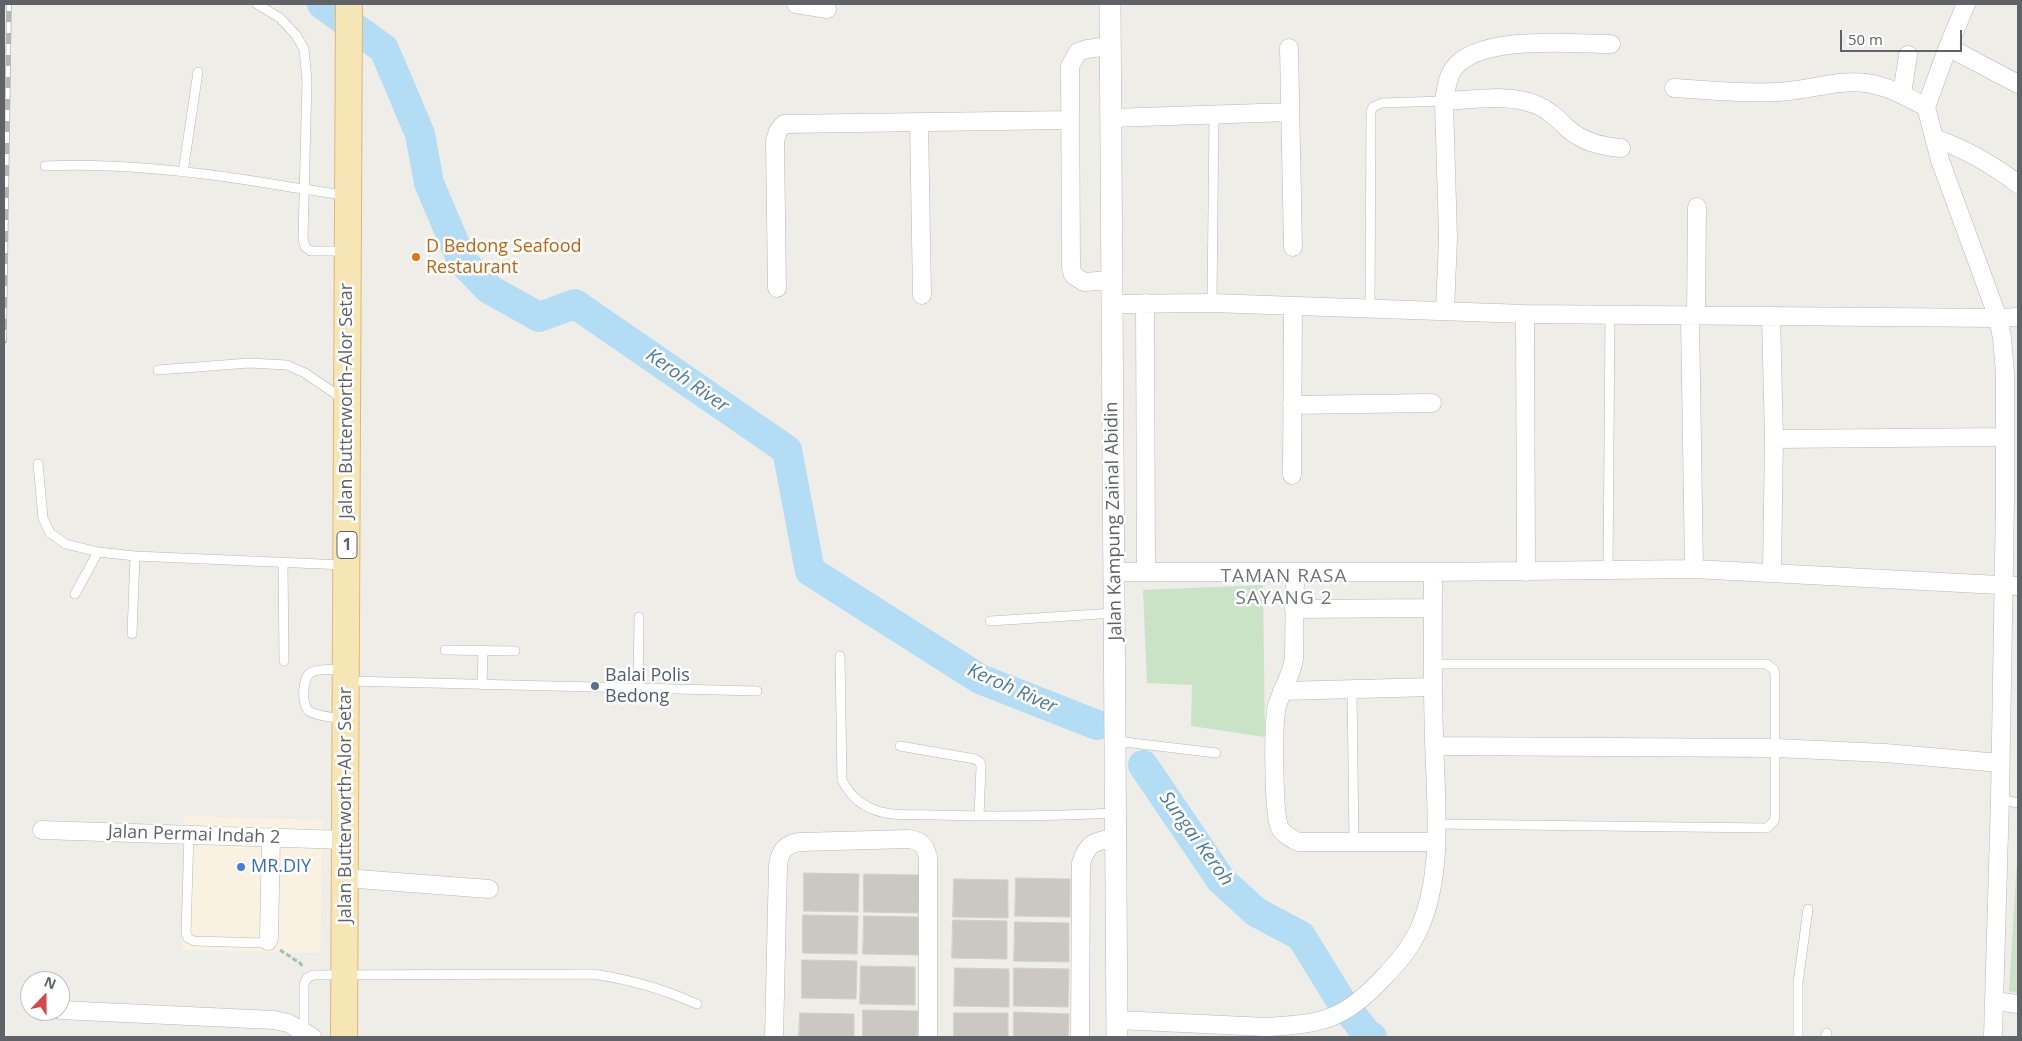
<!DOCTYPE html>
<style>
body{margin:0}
#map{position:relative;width:2022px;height:1041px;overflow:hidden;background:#efede8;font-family:"Open Sans",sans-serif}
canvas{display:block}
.frame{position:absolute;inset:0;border:5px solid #5f6266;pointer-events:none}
.north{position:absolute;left:20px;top:971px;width:50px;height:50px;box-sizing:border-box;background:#fff;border:1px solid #bfc0c2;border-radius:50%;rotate:22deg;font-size:14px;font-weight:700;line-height:20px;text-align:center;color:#5f6266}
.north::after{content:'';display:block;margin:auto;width:18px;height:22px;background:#d54848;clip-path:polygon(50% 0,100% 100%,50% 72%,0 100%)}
.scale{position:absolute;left:1840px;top:30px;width:122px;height:22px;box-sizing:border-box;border:2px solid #5f6266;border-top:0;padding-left:6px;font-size:15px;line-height:18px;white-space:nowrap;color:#5f6266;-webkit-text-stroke:4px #fff;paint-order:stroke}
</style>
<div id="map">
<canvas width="2022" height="1041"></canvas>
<div class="frame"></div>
<div class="north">N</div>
<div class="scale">50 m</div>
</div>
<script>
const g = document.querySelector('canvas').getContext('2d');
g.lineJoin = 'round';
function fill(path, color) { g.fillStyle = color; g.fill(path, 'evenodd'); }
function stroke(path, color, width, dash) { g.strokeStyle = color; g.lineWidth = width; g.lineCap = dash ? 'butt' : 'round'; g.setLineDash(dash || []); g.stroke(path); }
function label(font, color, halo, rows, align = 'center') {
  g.font = font + ' "Open Sans",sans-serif'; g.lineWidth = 5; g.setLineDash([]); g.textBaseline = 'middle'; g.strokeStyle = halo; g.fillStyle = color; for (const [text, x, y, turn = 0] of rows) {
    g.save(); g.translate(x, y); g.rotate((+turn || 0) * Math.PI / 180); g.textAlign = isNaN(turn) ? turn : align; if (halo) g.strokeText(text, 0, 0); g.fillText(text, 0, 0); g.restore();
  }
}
fill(new Path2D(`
 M184 816 323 820 320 953 182 950Z`), '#faf2e1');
fill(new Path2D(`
 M1263 585 1265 737 1191 726 1192 685 1147 683 1143 590Z
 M2018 844V993L2009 991Z`), '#cae3c7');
stroke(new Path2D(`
 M322 4 384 49 420 134 429 183 462 261 489 289 539 317 575 304 787 450 810 571 980 679 1097 725
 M1143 765 1221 880 1256 912 1301 936 1341 1001 1367 1034 1372 1037`), '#b2ddf5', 30);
const building = new Path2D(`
 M804 873 859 874 858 912 804 911Z
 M864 874 919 875 918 913 864 912Z
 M1016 878 1070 879V917L1015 916Z
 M954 879 1008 880V918L953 917Z
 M803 915 858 916 857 954 803 953Z
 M864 916 918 917V955L863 954Z
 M953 920 1007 921V959L952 958Z
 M1015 922 1069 923V962L1014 961Z
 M802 960 857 961 856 999 802 998Z
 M861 966 915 967V1005L860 1004Z
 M955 968 1009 969V1007L954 1006Z
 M1014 968 1069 969 1068 1007 1014 1006Z
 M863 1010 918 1011 917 1037H863Z
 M1014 1012 1069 1014 1068 1037H1014Z
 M800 1013 854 1014V1037H799Z
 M954 1013H1008V1037H954Z`);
fill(building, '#cbc8c4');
stroke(building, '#d3cec6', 1);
const service = new Path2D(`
 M257 4 280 18 296 35 304 49 307 80 303 238 305 247 311 251H345
 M45 166C113 163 180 170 247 180 280 185 312 191 345 195
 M183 172 198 72
 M1212 303 1214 114
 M1370 307 1371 111 1373 107 1382 103 1444 101
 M158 370 249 363 287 365 305 373 343 399
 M38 464 43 518 50 533 66 544 98 552 135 556 344 565
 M283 563 284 661
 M1608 570 1610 315
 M75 594 98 552
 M990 621 1115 613
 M132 634 135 556
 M445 650 515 651
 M840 656 842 780C850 795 859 804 875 810 893 817 917 814 936 815 996 817 1056 816 1116 813
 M1433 664H1767L1774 670 1775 675V816L1774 821 1767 828 1435 824
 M344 670C334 670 320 668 312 672 302 676 301 705 309 711 318 717 334 717 344 719
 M348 681 757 691
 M482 685 483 650
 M638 689 639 617
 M1352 689 1354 842
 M1116 741 1216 753
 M900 746 975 759 980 762 981 767 979 816
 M2000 799 2018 803
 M189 834 186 933 188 938 194 941 263 943 268 941
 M304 1035V984L307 978 313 975 592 974C629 979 663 989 697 1004
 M1798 1037V983L1808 909
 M1825 1037 1827 1033`);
const minor = new Path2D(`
 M796 4 827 9
 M1110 46 1087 49 1078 52 1070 66 1071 267 1073 275 1084 282 1112 280
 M1948 47 2018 84
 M1289 48 1293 247
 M1674 88C1709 90 1743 94 1778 92 1807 91 1837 79 1866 83 1888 86 1907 97 1926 107L1940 160 1998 318 2018 317
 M1902 94 1908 55
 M1444 101C1446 90 1447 77 1454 68 1480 34 1573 44 1611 44
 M1926 107 1948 47 1966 4
 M1111 118 1290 112
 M919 122 922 295
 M1934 138C1965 149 1992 164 2018 184
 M777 288 775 141 778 131 784 124 1070 120
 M1145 303 1146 572
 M1112 304 1212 303 1525 314 1998 318 2002 338 2005 373V503L2000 799 1993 1037
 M1445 311 1448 238 1444 101C1474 100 1509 93 1537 105 1549 110 1558 119 1567 128 1583 142 1600 146 1621 148
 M1525 314 1526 572
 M1690 316 1694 569
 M1696 316 1697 207
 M1771 316 1774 439 1772 572
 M1292 405 1432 403
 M1774 439 2005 437
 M1292 475 1293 306
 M1115 572H1433L1694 569 2018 586
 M1295 572 1294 659C1291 676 1282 689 1277 706 1273 722 1273 815 1280 828 1284 835 1291 838 1298 842H1436
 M1294 609 1433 608
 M1282 691 1433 687
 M1434 746 1776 748 1885 753 2000 763
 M42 830 345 840
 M345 878 489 889
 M268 941 269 937 271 837
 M1994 1001 2018 1004
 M60 1010 274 1020 288 1023 312 1037
 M1118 1020 1266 1027C1322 1024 1344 1020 1383 978 1397 964 1411 947 1419 929 1445 872 1435 797 1434 735 1432 681 1433 626 1433 572
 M774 1037 778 865C780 851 785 844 800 842L909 839C921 841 925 845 928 857V1037
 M1080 1037 1081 863C1088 841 1096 841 1117 838`);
const tertiary = new Path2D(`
 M1110 4 1117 1037`);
const primary = new Path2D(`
 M344 1037 349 4`);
stroke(service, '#b4b7ba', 10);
stroke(minor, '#b4b7ba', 19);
stroke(tertiary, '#b4b7ba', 22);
stroke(primary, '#e1b86f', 28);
stroke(new Path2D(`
 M280 950 300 963 303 967`), '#a1c3a8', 3, [5, 2.5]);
stroke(service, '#fff', 9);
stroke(minor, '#fff', 18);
stroke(tertiary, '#fff', 21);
stroke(primary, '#f6e6b6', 26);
const rail = new Path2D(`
 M4 341 9 4`);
stroke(rail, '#b3b4b4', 5.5);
stroke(rail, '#fff', 4, [11]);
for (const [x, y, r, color] of [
 [416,257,5,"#e8710a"],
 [595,686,5,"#5c6f8a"],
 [241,867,5,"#3f7fe0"]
]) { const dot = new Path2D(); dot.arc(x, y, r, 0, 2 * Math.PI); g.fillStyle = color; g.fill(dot); stroke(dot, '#fff', 2); }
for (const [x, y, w] of [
 [347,545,20]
]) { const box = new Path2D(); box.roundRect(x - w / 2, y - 13.5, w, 27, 4); g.fillStyle = '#fff'; g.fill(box); stroke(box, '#5f6266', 1); }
label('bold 16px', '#5f6266', null, [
 ["1",347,545]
]);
label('18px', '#c56008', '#fff', [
 ["D Bedong Seafood",426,247],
 ["Restaurant",426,268]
], 'left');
label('18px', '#5f6266', '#fff', [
 ["Jalan Butterworth-Alor Setar",347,401,-90],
 ["Jalan Kampung Zainal Abidin",1114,521,-91],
 ["Jalan Butterworth-Alor Setar",346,805,-90],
 ["Jalan Permai Indah 2",194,835,2]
]);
label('18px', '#4e5e75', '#fff', [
 ["Balai Polis",605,676],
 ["Bedong",605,697]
], 'left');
label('18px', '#366cbe', '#fff', [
 ["MR.DIY",251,867]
], 'left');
label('italic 19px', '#4c7a9d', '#fff', [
 ["Keroh River",687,381,35],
 ["Keroh River",1012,689,24],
 ["Sungai Keroh",1196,839,54]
]);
g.letterSpacing = '1px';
label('19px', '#707478', '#fff', [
 ["TAMAN RASA",1284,577],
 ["SAYANG 2",1284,599]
]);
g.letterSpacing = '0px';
</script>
